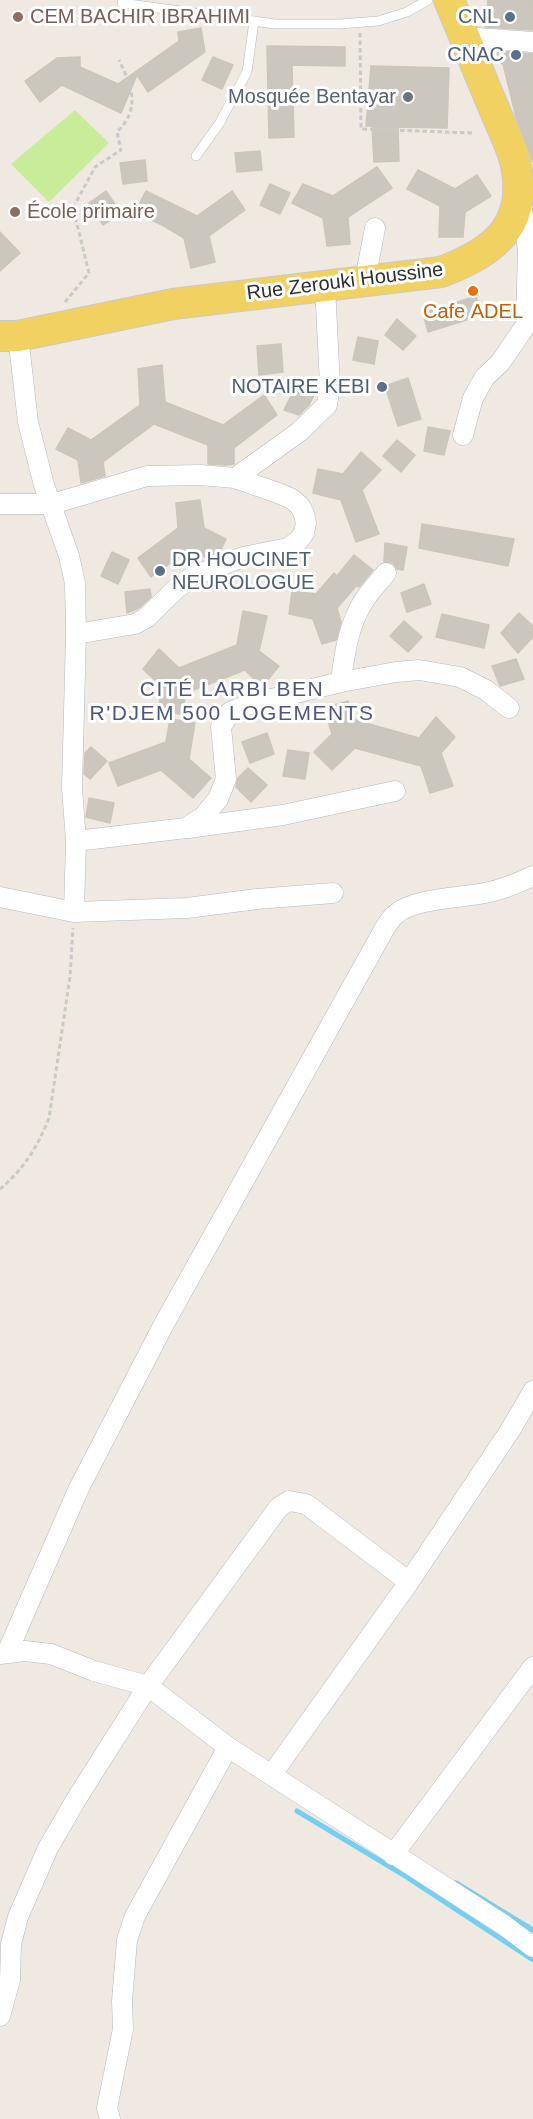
<!DOCTYPE html>
<meta charset="utf-8">
<style>
body{margin:0}
canvas{display:block;background:#efe9e1}
</style>
<canvas width="533" height="2119"></canvas>
<script>
const g = document.querySelector('canvas').getContext('2d');
g.lineJoin = 'round';
function fill(path, color) { g.fillStyle = color; g.fill(path, 'evenodd'); }
function stroke(path, color, width, dash) { g.strokeStyle = color; g.lineWidth = width; g.lineCap = dash ? 'butt' : 'round'; g.setLineDash(dash || []); g.stroke(path); }
function label(font, color, halo, rows, align = 'center') {
  g.font = font + ' Helvetica,sans-serif'; g.lineWidth = 6; g.setLineDash([]); g.textBaseline = 'middle'; g.strokeStyle = halo; g.fillStyle = color; for (const [text, x, y, turn = 0] of rows) {
    g.save(); g.translate(x, y); g.rotate((+turn || 0) * Math.PI / 180); g.textAlign = isNaN(turn) ? turn : align; if (halo) g.strokeText(text, 0, 0); g.fillText(text, 0, 0); g.restore();
  }
}
fill(new Path2D(`
 M75 110 109 143 49 202 11 164Z`), '#c9ec9a');
stroke(new Path2D(`
 M297 1811 402 1874 533 1960
 M456 1883 533 1930`), '#75cff0', 5);
const building = new Path2D(`
 M488 0H533V30L485 27Z
 M201 28 205 52 148 92 137 75 121 113 62 85 40 102 25 81 57 58 80 57V67L118 84 179 41 178 32Z
 M267 46 345 47V66L292 65 294 137 269 138Z
 M497 51 533 54V162L516 117 503 64 500 63Z
 M213 57 233 65 222 89 202 80Z
 M371 66 449 68 447 128 398 127 399 161 374 162 372 126H366Z
 M260 151 262 170 237 172 235 153Z
 M145 160 147 181 123 184 120 163Z
 M377 167 392 188 348 217 350 244 327 246 323 218 292 203 303 184 333 196Z
 M418 170 455 189 477 175 491 196 465 212 463 237H439L440 206 407 189Z
 M270 184 290 193 280 214 260 205Z
 M106 191 121 213 103 225 89 203Z
 M146 191 197 216 232 191 245 210 209 236 215 262 191 268 184 238 164 226 135 212Z
 M0 232 20 253 0 271Z
 M476 296 482 315 428 332 423 313Z
 M397 319 416 336 403 350 385 335Z
 M358 337 378 341 374 364 353 360Z
 M281 344 283 372 259 375 257 346Z
 M162 365 165 402 223 425 264 395 277 415 234 448V464L227 465 208 464V445L154 424 103 462 105 476 81 483 78 460 56 449 68 428 91 440 140 405 138 369Z
 M408 378 421 419 398 426 385 386Z
 M295 388 314 395 309 405 299 415 284 410Z
 M428 427 450 431 444 455 424 451Z
 M397 440 415 455 401 472 383 456Z
 M361 452 381 470 362 490 379 534 356 542 341 500 313 493 318 469 343 474Z
 M200 500 204 528 226 539 219 554 207 558 189 550 151 577 138 558 178 528 176 503Z
 M422 524 514 539 508 566 419 548Z
 M385 543 407 547 403 570 397 569 393 563 384 562Z
 M112 552 129 560 118 584 101 576Z
 M354 555 373 570 359 587 357 585 337 608 341 622 336 640 322 644 313 619 289 614 292 591 316 594 334 573 337 576Z
 M424 584 431 604 407 612 401 593Z
 M150 589 151 597 139 608 127 613 125 592Z
 M243 611 267 616 259 651 279 666 262 687 245 670 186 693 182 714 158 712 162 687 143 669 159 649 179 668 237 645Z
 M519 613 533 626V637L518 653 501 633Z
 M442 614 489 625 484 648 436 637Z
 M404 621 422 637 408 652 390 636Z
 M516 659 524 679 500 686 492 666Z
 M348 701 355 720 419 738 436 717 455 737 441 753 453 786 430 793 421 766 355 748 332 770 314 752 332 734 324 708Z
 M170 719 195 723 189 759 211 778 193 798 161 770 118 786 109 763 166 742Z
 M267 733 274 754 250 763 242 742Z
 M91 747 107 761 90 779 84 774 85 753Z
 M288 750 309 753 305 779 283 776Z
 M248 768 267 785 251 802 236 787 238 778Z
 M89 798 114 803 110 823 86 817Z`);
fill(building, '#cbc7bf');
stroke(building, '#cbc5ba', 1.5);
const lane = new Path2D(`
 M122 3 275 24H340L378 21 407 12 428 0
 M196 156 219 124 247 72 254 21`);
const street = new Path2D(`
 M464 37 533 42
 M365 280 375 228
 M18 336 28 422 44 485 69 556 75 583 76 634 72 788 76 841 74 912
 M463 435 473 398 485 377 500 363 526 325 528 250 521 203
 M235 478 299 432 327 405 330 385 325 286
 M0 504H52L147 476 200 475 235 478 278 493 292 499 300 506 304 514 306 523 304 533 298 541 288 548 243 557 194 576 177 588 146 618 135 624 76 634
 M341 682C344 655 349 622 365 599 371 590 379 582 386 573
 M188 828 283 815 395 791
 M76 841 186 828 203 817 218 799 226 779 221 727 230 712 247 705 341 682 396 672 419 670 460 677 486 690 509 708
 M0 897 74 912 187 908 257 899 333 893
 M7 1653 79 1488 164 1324 386 926C389 922 391 918 395 915 412 898 461 898 485 893 501 890 518 883 533 876
 M0 1654 25 1651 51 1654 94 1671 148 1686 228 1747 504 1925 533 1947
 M272 1774 409 1582 511 1429 533 1391
 M393 1855 533 1667
 M0 2016 10 1980 11 1944 18 1917 48 1848 77 1798 148 1686 279 1507 289 1501 306 1504 409 1582
 M110 2119 107 2108 123 2029 122 2001 127 1940 135 1916 228 1747`);
const primary = new Path2D(`
 M0 336H18L173 304 441 272C495 252 530 224 515 161 510 142 500 124 493 106 478 71 464 35 449 0`);
stroke(lane, '#b4b7c1', 10);
stroke(street, '#b4b7c1', 21);
stroke(primary, '#c9c9c9', 32);
stroke(new Path2D(`
 M360 33 361 129 474 133
 M65 302 89 273 73 208 95 167 121 150 117 132C141 108 132 87 119 60
 M0 1189C24 1169 38 1146 49 1118L70 977 73 928`), '#c9c9c9', 3, [4.5, 3]);
stroke(lane, '#fff', 9);
stroke(street, '#fff', 20);
stroke(primary, '#f2d163', 30);
for (const [x, y, r, color] of [
 [18,17,6,"#8d6e63"],
 [510,17,6,"#5c6f8a"],
 [516,55,6,"#5c6f8a"],
 [408,97,6,"#6b7280"],
 [15,212,6,"#8d6e63"],
 [473,291,6,"#e8710a"],
 [382,387,6,"#5c6f8a"],
 [160,571,6,"#5c6f8a"]
]) { const dot = new Path2D(); dot.arc(x, y, r, 0, 2 * Math.PI); g.fillStyle = color; g.fill(dot); stroke(dot, '#fff', 2); }
label('20px', '#785e54', '#fff', [
 ["CEM BACHIR IBRAHIMI",30,17],
 ["École primaire",27,212]
], 'left');
label('20px', '#4e5e75', '#fff', [
 ["CNL",498,17],
 ["CNAC",504,55],
 ["NOTAIRE KEBI",370,387],
 ["DR HOUCINET",172,560,"left"],
 ["NEUROLOGUE",172,583,"left"]
], 'right');
label('20px', '#5b616d', '#fff', [
 ["Mosquée Bentayar",396,97]
], 'right');
label('20px', '#2e2e2e', '#fff', [
 ["Rue Zerouki Houssine",345,282,-7]
]);
label('20px', '#c56008', '#fff', [
 ["Cafe ADEL",473,312]
]);
g.letterSpacing = '1.5px';
label('21px', '#4d5680', '#fff', [
 ["CITÉ LARBI BEN",232,690],
 ["R'DJEM 500 LOGEMENTS",232,714]
]);
g.letterSpacing = '0px';
</script>
